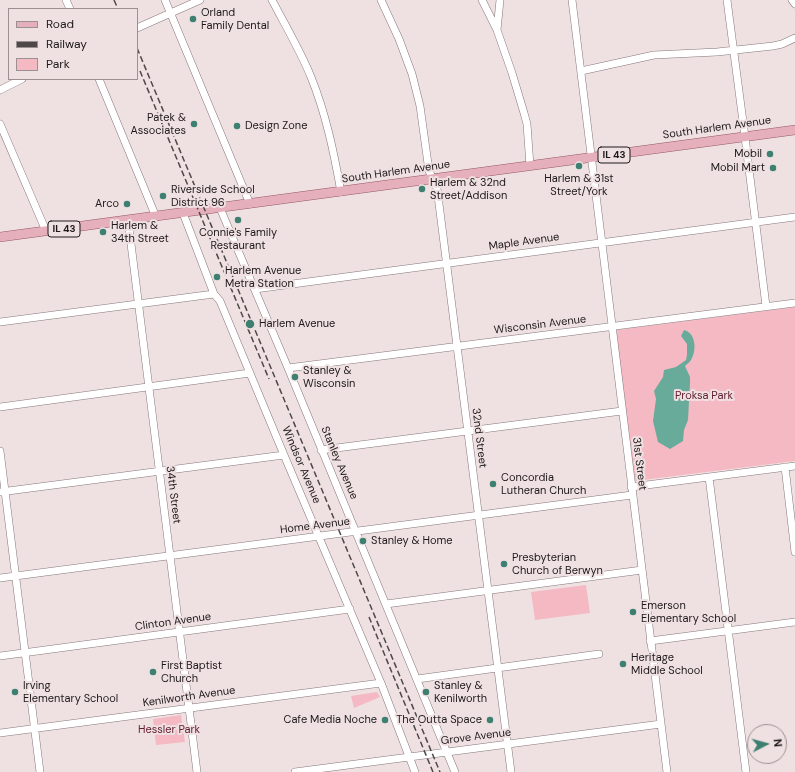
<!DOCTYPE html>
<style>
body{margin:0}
#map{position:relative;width:795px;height:772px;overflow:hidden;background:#efe0e2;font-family:"DM Sans",sans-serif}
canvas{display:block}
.legend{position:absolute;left:8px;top:8px;width:130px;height:72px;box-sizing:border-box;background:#efe0e2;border:1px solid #9b9092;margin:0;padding:5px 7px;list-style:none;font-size:12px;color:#1d1819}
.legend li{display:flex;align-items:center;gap:8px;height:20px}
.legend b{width:20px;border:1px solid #9b9092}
.north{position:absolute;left:747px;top:724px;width:40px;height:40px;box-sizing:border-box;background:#efe0e2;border:1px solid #9b9092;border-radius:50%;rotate:84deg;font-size:11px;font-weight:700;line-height:16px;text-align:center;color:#1d1819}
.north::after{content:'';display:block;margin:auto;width:14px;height:18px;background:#3d8071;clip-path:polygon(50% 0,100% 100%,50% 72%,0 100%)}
</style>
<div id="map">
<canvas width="795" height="772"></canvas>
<ul class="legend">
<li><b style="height:5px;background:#e5b0bb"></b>Road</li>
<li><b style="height:5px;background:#4f4849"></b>Railway</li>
<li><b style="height:11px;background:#f5b9c3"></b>Park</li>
</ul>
<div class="north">N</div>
</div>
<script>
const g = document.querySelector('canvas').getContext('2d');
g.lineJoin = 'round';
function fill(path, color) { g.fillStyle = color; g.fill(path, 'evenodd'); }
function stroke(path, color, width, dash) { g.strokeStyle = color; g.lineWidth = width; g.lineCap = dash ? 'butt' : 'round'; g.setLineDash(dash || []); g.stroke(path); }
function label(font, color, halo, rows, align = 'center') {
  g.font = font + ' "DM Sans",sans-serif'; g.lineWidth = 4; g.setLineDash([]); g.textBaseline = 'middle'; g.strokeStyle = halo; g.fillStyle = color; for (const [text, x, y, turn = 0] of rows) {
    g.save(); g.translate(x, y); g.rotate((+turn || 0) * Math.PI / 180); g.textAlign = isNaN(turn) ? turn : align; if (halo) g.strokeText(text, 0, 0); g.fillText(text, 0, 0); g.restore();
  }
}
fill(new Path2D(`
 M795 307V461L635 481 616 330Z
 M586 585 590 613 535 620 531 592Z
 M377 692 380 697 354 708 351 696Z
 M181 715 185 742 156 745 153 719Z`), '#f5b9c3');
fill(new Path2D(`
 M684 330C696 333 697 350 691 360 690 362 687 364 685 366L690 377V383L688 420 684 430 683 441 670 449 658 442 653 421 656 399 654 391 663 377 664 370 676 367 686 360 687 355V344L681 336Z`), '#69ab9b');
const minor = new Path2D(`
 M66 0 70 9
 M165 0 250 204
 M272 0C285 25 300 50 311 77 326 114 334 153 341 192
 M381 0 399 39 412 74 420 106 429 171 437 188 511 772
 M482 0 497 30 512 73 524 113 527 124 530 166
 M572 0 667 772
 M727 0 745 137 766 306
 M792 0 795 4
 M137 28 200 0
 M497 30 500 0
 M581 71 654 55 717 52 773 46 782 44 795 38
 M99 79 156 217
 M0 90 22 79
 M0 124 46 231
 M220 208 288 368 455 772
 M183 213 214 294 220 301 284 455 381 683 415 772
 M128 220 197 772
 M255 289 795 217
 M0 322 214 294
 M288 368 795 303
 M0 407 250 373
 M321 450 622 411
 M0 451 40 772
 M785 467 795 552
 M709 477 746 772
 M631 487 795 466
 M0 492 284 455
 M0 578 632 495
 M386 604 642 570
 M650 641 795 622
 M0 656 350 609
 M417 679 599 654
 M0 733 381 683
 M295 772 661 724`);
const major = new Path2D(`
 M0 237 795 130`);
stroke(minor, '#857779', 8);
stroke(major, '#935864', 10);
stroke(minor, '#fff', 7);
stroke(major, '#e5b0bb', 9);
stroke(new Path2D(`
 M114 0 118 9
 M137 48 440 772
 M140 71 269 379
 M369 617 433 772`), '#4f4849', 1.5, [6, 3]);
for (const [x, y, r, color] of [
 [193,19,4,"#3d8071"],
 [194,124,4,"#3d8071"],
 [237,126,4,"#3d8071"],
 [770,154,4,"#3d8071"],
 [579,166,4,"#3d8071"],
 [773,168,4,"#3d8071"],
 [422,189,4,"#3d8071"],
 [163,196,4,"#3d8071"],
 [127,204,4,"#3d8071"],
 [238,220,4,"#3d8071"],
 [103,232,4,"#3d8071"],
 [217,277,4,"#3d8071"],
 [250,324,5,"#3d8071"],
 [295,377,4,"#3d8071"],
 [493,484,4,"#3d8071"],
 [363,541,4,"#3d8071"],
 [504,564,4,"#3d8071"],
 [633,612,4,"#3d8071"],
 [623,664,4,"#3d8071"],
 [153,672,4,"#3d8071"],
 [15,692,4,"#3d8071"],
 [426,692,4,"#3d8071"],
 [385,720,4,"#3d8071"],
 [490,720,4,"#3d8071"]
]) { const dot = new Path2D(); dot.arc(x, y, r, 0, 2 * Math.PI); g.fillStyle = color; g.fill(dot); stroke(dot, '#efe0e2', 1.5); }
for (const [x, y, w] of [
 [614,155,32],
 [64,229,32]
]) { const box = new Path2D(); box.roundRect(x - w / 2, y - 8, w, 16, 3); g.fillStyle = '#efe0e2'; g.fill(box); stroke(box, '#1d1819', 1); }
label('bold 10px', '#1d1819', null, [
 ["IL 43",614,155],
 ["IL 43",64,229]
]);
label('11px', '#1d1819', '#efe0e2', [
 ["Orland",201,13],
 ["Family Dental",201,26],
 ["Patek &",186,118,"right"],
 ["Associates",186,131,"right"],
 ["Design Zone",245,126],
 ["Mobil",762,154,"right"],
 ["Mobil Mart",765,168,"right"],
 ["Harlem & 31st",579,179,"center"],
 ["Street/York",579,192,"center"],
 ["Harlem & 32nd",430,183],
 ["Street/Addison",430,196],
 ["Riverside School",171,190],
 ["District 96",171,203],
 ["Arco",119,204,"right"],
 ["Harlem &",111,226],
 ["34th Street",111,239],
 ["Connie's Family",238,233,"center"],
 ["Restaurant",238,246,"center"],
 ["Harlem Avenue",225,271],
 ["Metra Station",225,284],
 ["Harlem Avenue",259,324],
 ["Stanley &",303,371],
 ["Wisconsin",303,384],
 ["Concordia",501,478],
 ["Lutheran Church",501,491],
 ["Stanley & Home",371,541],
 ["Presbyterian",512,558],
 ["Church of Berwyn",512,571],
 ["Emerson",641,606],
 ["Elementary School",641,619],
 ["Heritage",631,658],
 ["Middle School",631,671],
 ["First Baptist",161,666],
 ["Church",161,679],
 ["Irving",23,686],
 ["Elementary School",23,699],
 ["Stanley &",434,686],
 ["Kenilworth",434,699],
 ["Cafe Media Noche",377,720,"right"],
 ["The Outta Space",482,720,"right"]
], 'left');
label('11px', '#1d1819', '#efe0e2', [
 ["South Harlem Avenue",717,128,-8],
 ["South Harlem Avenue",396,172,-8],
 ["Maple Avenue",524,242,-8],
 ["Wisconsin Avenue",540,325,-7],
 ["32nd Street",479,438,83],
 ["Stanley Avenue",339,463,67],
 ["31st Street",639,464,83],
 ["Windsor Avenue",301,465,67],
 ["34th Street",173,495,83],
 ["Home Avenue",315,526,-7],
 ["Clinton Avenue",173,622,-8],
 ["Kenilworth Avenue",189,697,-8],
 ["Grove Avenue",476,737,-7]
]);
label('11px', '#611b2f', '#efe0e2', [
 ["Proksa Park",704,396],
 ["Hessler Park",169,730]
]);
</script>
